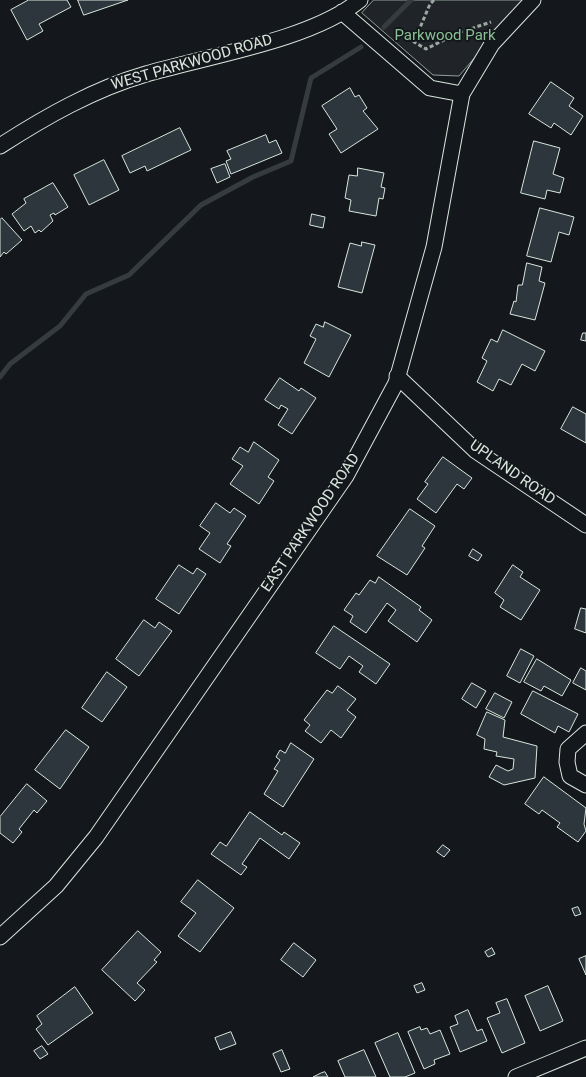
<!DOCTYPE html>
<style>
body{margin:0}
canvas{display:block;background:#14181c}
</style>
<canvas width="586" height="1077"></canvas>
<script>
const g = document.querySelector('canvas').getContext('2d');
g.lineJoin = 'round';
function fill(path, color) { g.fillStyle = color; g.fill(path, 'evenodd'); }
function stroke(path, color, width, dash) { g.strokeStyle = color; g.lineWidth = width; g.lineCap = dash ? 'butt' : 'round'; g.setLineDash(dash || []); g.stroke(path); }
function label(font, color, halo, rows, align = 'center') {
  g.font = font + ' Roboto,sans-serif'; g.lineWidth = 4; g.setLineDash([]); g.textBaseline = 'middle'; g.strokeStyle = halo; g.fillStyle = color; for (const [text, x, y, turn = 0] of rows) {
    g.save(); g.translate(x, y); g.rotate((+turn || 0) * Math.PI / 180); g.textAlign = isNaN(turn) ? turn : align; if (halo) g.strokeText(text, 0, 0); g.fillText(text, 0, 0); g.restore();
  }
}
const green = new Path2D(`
 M374 0H529L493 36 459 76 433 75 362 13Z`);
fill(green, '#202428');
stroke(green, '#939e99', 1);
stroke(new Path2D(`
 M384 27 411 0
 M0 377 10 364 60 326 86 294 129 275 201 205 253 177 291 161 311 78 361 47`), '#363b3e', 5);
const building = new Path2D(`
 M29 0H67L71 7 39 24 43 31 27 40 11 10Z
 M78 0H128L84 15Z
 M551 82 574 98 569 106 583 116 571 135 554 123 551 128 529 114Z
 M350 88 355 97 359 95 367 108 363 111 378 129 341 153 329 134 337 129 322 106Z
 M180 128 191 150 147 171 145 166 130 173 122 156Z
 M266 135 269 143 276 140 282 153 231 174 226 161 231 159 227 151Z
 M534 141 560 148 553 174 564 178 560 193 547 190 545 199 521 193Z
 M104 160 119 190 89 205 74 175Z
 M225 164 230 177 217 183 211 169Z
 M358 168 384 173 381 187 385 188 383 199 379 198 376 216 349 211 351 200 345 198 349 175 357 176Z
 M53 183 68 207 55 215 54 213 50 215 53 221 41 232 39 230 35 233 31 226 24 231 12 214 26 203 24 199Z
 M540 208 574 217 569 235 559 232 551 262 527 256Z
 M312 214 325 217 323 228 310 225Z
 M2 218 22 240 6 254 4 252 0 257V220Z
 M362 242 375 245 362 293 338 287 350 243 361 246Z
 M527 263 542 267 539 281 545 283 535 320 510 314 514 301 516 302 518 285H522Z
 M325 322 351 335 329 377 304 363 316 339 310 336 316 324 323 327Z
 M503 330 545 351 535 371 522 364 511 385 499 379 493 391 477 382 487 361 482 358 491 339 497 342Z
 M583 333H586V341L581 340Z
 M280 378 299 391 301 388 316 398 292 434 278 425 288 409 281 405 279 409 265 400Z
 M573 407 586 414V443L561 429Z
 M254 442 279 460 268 477 274 481 259 504 230 484 243 466 232 459 240 447 248 452Z
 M443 457 472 478 464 489 457 484 436 513 417 499 428 484 425 482Z
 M216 503 230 513 234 508 246 516 227 544 231 546 220 563 199 549 210 533 200 526Z
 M410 509 435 526 422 546 425 548 407 575 377 556Z
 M473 549 482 555 478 561 469 556Z
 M179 565 193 574 197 568 206 574 179 614 156 599Z
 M513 565 523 572 520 577 540 590 521 620 500 607 504 600 495 593Z
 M379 577 421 607 419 610 432 620 417 642 388 621 396 610 387 603 366 633 350 622 353 616 344 610 356 593 359 595 370 580 375 583Z
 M581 608 586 609V633L575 629Z
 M144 620 155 628 159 622 172 631 139 676 116 659Z
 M334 626 390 664 376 684 359 672 363 666 349 656 340 669 316 653Z
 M521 649 534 656 520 683 507 676Z
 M537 659 571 680 562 696 544 686 541 691 524 682Z
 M581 668 586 671V690L573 683Z
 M107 672 127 687 102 722 82 708Z
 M472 683 486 691 476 708 462 699Z
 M338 686 356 699 347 710 356 717 341 738 331 730 321 743 305 731 310 725 304 720 327 690 332 693Z
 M533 691 578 714 569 732 558 726 555 733 521 714Z
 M495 693 512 702 504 718 486 709Z
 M487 712 505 720 503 737 537 746 535 778 504 785 489 777 496 765 508 771 513 769 514 759 496 756 497 752 484 749 485 739 477 735Z
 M66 730 89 747 60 789 35 770Z
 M291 743 314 759 283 807 264 794 278 771 274 769 280 760 276 757 280 750 285 753Z
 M544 777 586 808 584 824 586 831 578 842 557 827 560 823 542 810 539 814 525 804Z
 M27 784 47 801 37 813 34 810 19 829 22 832 13 843 0 833V817Z
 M250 812 282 835 284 832 300 843 289 859 260 838 242 864 247 867 241 875 211 854 220 842 226 846Z
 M443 845 450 850 444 857 437 852Z
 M198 880 234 908 200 952 178 936 196 913 181 902Z
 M578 907 581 914 575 916 572 909Z
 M138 931 161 952 154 960 157 962 137 983 145 990 135 1001 102 970Z
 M294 943 316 960 303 977 281 960Z
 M492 948 495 954 488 957 485 952Z
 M586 956V975L579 959Z
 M422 983 425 990 417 993 414 986Z
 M548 986 563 1021 540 1031 525 996Z
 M75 987 93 1013 48 1045 36 1029 42 1024 37 1016Z
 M507 999 525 1043 502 1053 487 1018 500 1013 496 1003Z
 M468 1010 477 1031 482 1029 487 1041 460 1052 450 1027 458 1024 455 1016Z
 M420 1027 421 1030 427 1028 430 1034 440 1030 450 1054 434 1060 435 1064 424 1069 408 1032Z
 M231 1032 236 1044 220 1050 215 1038Z
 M398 1033 415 1073 405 1077H390L375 1043Z
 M42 1046 48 1054 40 1059 34 1051Z
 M282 1050 290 1069 281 1072 273 1054Z
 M364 1050 376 1077H345L338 1061Z
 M325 1072 328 1077H313L321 1073Z`);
fill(building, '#2c363c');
stroke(building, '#d8e6dc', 1);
const street = new Path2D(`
 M342 12 430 88 462 94
 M0 146C45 117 94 89 146 74 207 56 312 40 360 0
 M397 376 476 451 586 525
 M586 733 568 749 567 762 570 776 586 785
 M0 937 56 886 96 837 346 476 396 383 434 247 462 94 492 44 533 0
 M516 1077 586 1048`);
stroke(street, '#d8e6dc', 17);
stroke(new Path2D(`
 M434 0 430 4 414 42 426 49 458 33 491 22`), '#9da8a2', 3, [4, 2.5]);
stroke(street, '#14181c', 15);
label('15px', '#8ac095', '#14181c', [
 ["Parkwood Park",445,36]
]);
label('15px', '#d8e6dc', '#14181c', [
 ["WEST PARKWOOD ROAD",192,63,-16],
 ["UPLAND ROAD",512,473,35],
 ["EAST PARKWOOD ROAD",311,523,-56]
]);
</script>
